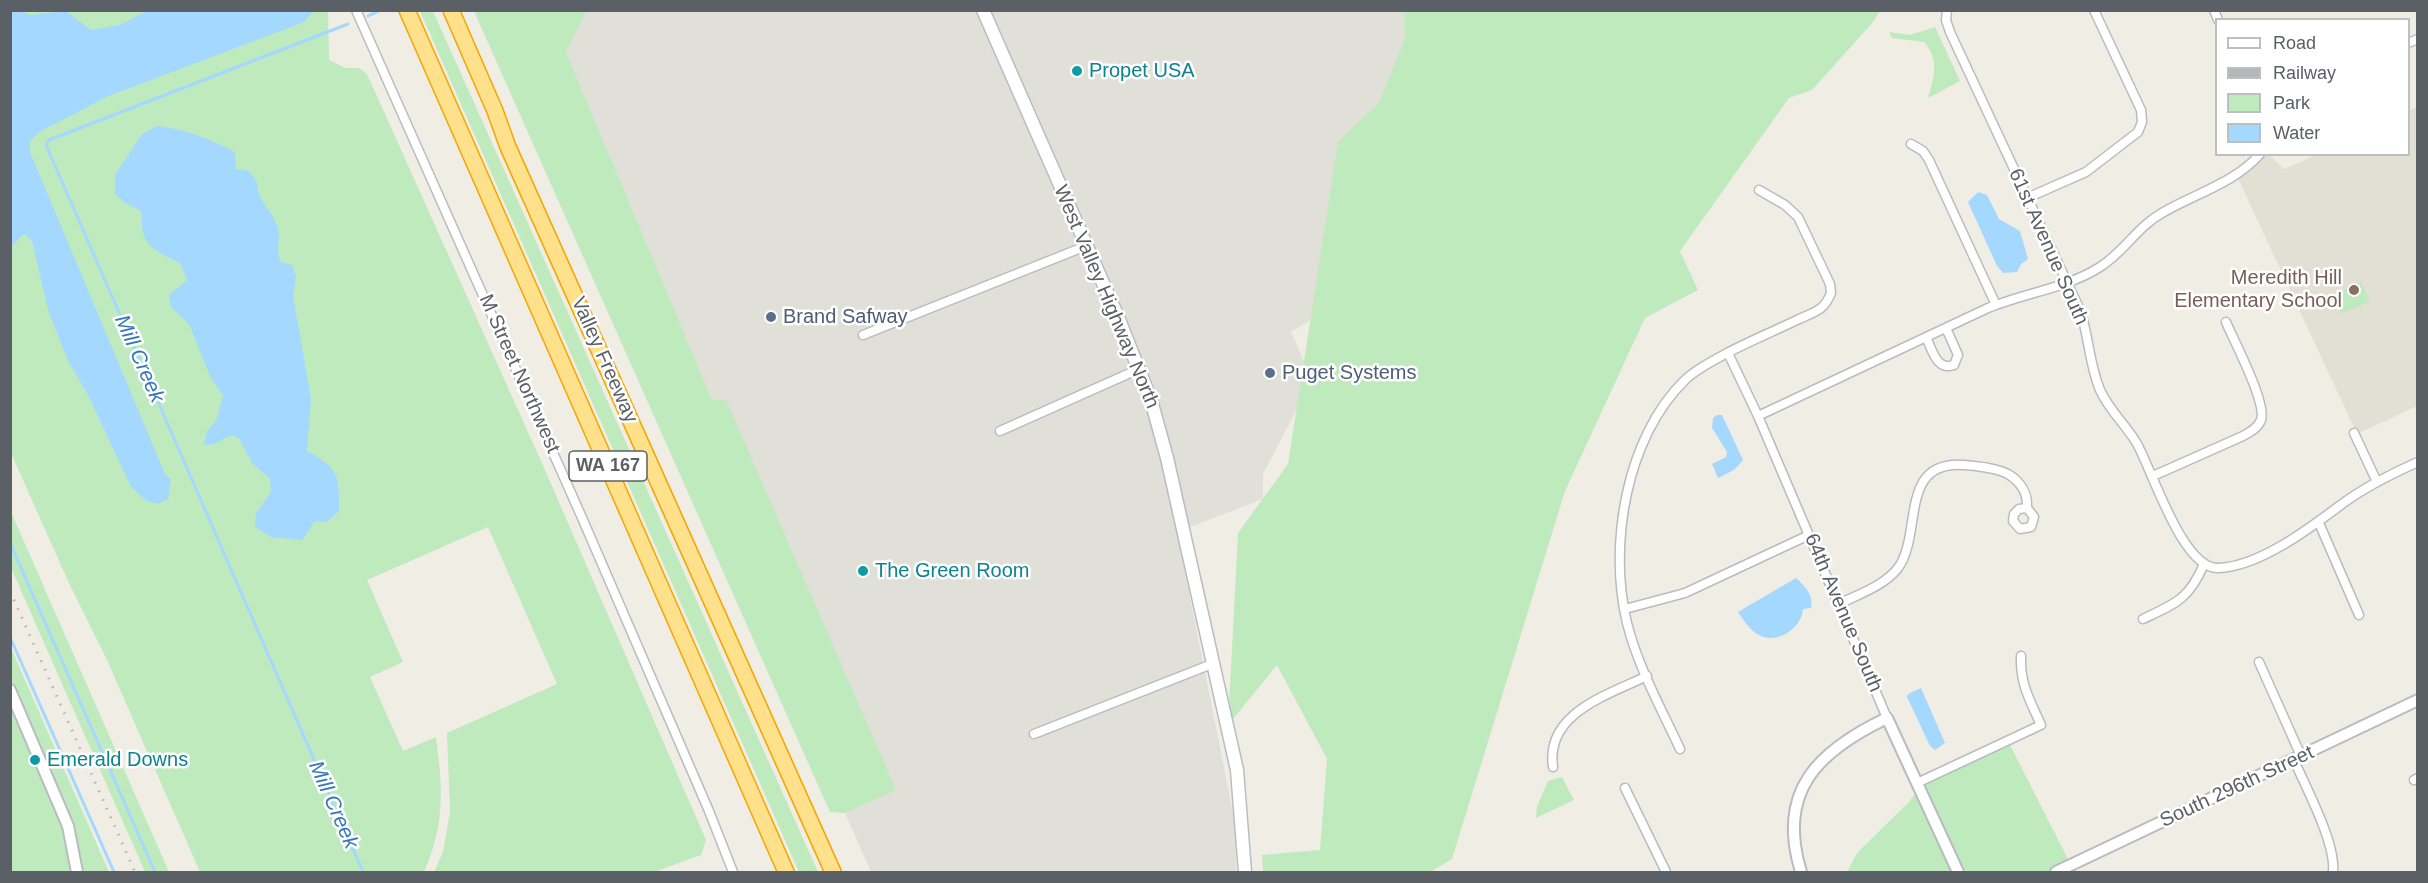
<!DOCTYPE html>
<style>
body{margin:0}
#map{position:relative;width:2428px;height:883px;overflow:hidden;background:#f0ede4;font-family:Arial,sans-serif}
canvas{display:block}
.frame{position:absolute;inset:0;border:12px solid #5b6066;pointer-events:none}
.legend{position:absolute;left:2215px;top:18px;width:195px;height:138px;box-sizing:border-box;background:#fff;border:2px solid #bdbfc2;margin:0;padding:8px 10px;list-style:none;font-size:18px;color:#5b6066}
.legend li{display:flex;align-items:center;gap:12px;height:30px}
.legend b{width:30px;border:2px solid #bdbfc2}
</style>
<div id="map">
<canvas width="2428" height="883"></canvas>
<div class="frame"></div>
<ul class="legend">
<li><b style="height:8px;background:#fff"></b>Road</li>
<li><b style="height:8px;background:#b5b6b7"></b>Railway</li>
<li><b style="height:16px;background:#beeabe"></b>Park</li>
<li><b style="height:16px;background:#a4d8ff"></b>Water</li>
</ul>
</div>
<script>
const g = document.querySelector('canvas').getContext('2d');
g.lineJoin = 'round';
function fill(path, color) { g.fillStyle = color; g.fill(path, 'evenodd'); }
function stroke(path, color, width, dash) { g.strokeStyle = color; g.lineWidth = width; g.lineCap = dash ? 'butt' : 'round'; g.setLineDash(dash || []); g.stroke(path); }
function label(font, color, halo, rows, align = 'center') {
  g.font = font + ' Arial,sans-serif'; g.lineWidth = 5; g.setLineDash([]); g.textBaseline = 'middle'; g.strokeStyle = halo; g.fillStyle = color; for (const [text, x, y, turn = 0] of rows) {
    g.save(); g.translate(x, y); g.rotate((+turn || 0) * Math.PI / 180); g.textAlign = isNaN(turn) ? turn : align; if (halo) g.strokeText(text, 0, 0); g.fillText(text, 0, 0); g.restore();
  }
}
fill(new Path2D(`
 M586 10 1404 11 1405 38 1379 102 1338 142 1312 319 1291 332 1312 380 1263 474V499L1177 532 1235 823 1236 872H871L845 813 895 789 712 401 566 52Z`), '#e0dfd8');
fill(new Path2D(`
 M2417 107V406L2357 434 2236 174 2260 155H2269L2284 169 2316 155 2408 154 2409 111Z`), '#e2dfd4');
fill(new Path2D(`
 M10 11H328L329 60 345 68H359L367 74 541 461 706 840 701 855 654 872H434L443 852 450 812 447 733 557 684 488 527 367 580 403 662 370 677 403 751 436 737C443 788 445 825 424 872H200L107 660 68 581 11 453Z
 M420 11H433L818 872H799Z
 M474 11H586L566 52 712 400H726L896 790 845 813 830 812Z
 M1404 11H1880L1873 22 1812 90 1789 98 1680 251 1698 290 1645 318 1565 491 1452 859 1430 872H1263L1262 855 1320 850 1327 759 1277 665 1228 725 1238 533 1288 464 1338 142 1379 102 1405 38Z
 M1935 27 1960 81 1928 98C1934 77 1940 60 1924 42L1892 38 1889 32 1910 35Z
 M2361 282 2370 301 2341 314 2333 295Z
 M11 512 169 872H145L11 568Z
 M11 648 109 872H11Z
 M2008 741 2074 871 1847 872 1857 853 1908 803 1919 789 1917 783Z
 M1562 777 1574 800 1536 818 1537 807 1548 781Z`), '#beeabe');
fill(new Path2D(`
 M11 10 22 11 30 15 66 11 91 30 120 25 146 11H313L304 22 109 96 39 132 30 141V152L165 474 171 479 168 499 158 504 147 501 131 487 88 395 68 361 48 310 32 241 24 234 11 246Z
 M157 126C185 129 210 139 235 152L236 169 249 171 257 182C256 201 274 211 278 229 281 241 275 249 281 262L292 265 296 276 293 296 311 399 307 451C340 469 339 475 339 511L327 522 315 521 302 540 271 537 255 527 256 513 271 492 270 479 252 463 239 438 231 435 215 444 204 445 207 431 216 421 223 396 210 376 189 324 171 307 169 295 187 280 180 263C154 250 139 246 142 212L124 202 115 194V175L142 134Z
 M1978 192 1987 195 1999 219 2020 231 2028 259 2021 264 2017 272 2003 273 1997 266 1968 202Z
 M1717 415H1722L1743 460 1734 470 1718 478 1712 464 1726 457 1727 452 1712 428 1713 418Z
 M1796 578C1805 586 1814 595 1811 608L1803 609C1802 627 1779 644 1761 636 1750 631 1744 621 1738 612Z
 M1921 688 1945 743 1935 750 1930 746 1907 697 1908 694Z`), '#a4d8ff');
stroke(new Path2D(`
 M368 16 379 11
 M348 24 49 140 46 145 363 872
 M10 543 155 872
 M10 637 114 872`), '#a4d8ff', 3);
const minor = new Path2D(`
 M356 10 583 520 709 811 733 872
 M1947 10 1946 20 1950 32 2080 310C2089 336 2089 364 2100 390 2109 410 2125 424 2136 442 2152 469 2182 569 2218 568 2259 567 2310 528 2342 504 2365 487 2391 474 2418 462
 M2214 10 2218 20
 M2408 43 2418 39
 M1911 144 1923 151 1929 160 1996 305
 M2027 198 2086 172 2138 132 2142 122 2141 110 2094 10
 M863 335 1086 246
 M1926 337C1932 349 1936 371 1954 365L1958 355 1946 328
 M1728 353 1758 416 1887 718
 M1758 416 1988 308C2025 293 2067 288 2100 267 2124 252 2137 227 2162 213 2194 194 2235 183 2260 154
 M1000 431 1139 369
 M2354 433 2377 482
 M2153 476 2243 436C2250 432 2258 428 2261 420 2267 403 2234 341 2226 322
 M2319 523 2359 615
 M1839 604C1859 594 1884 586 1898 568 1923 534 1898 460 1964 465 1978 466 1996 468 2008 474 2021 482 2028 494 2027 508L2034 517 2031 527 2020 529 2013 521 2014 514 2019 509 2027 508
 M1625 609 1685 593 1809 535
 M2143 619C2177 603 2189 599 2204 564
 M2259 662 2301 756
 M1034 734 1212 664
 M1680 749C1661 708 1638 667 1627 623 1608 546 1626 437 1685 380 1696 369 1713 361 1727 353 1750 341 1774 331 1797 320 1805 316 1815 313 1821 308 1826 304 1829 298 1831 293L1830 284 1798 217 1785 205 1759 190
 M2294 760C2306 788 2336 843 2333 872
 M1553 767C1545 713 1608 695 1647 676
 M2414 780 2418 778
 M1917 783 2041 725C2030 700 2020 685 2021 656
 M1625 788 1666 872`);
const tertiary = new Path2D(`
 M10 690 68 826 77 872
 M1801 872C1776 791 1818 751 1887 718L1958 872
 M2056 872 2418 700`);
const secondary = new Path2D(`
 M983 10 1118 317 1151 400 1167 458 1237 770 1245 872`);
const motorway = new Path2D(`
 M407 10 786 872
 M451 10 495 111 508 147 833 872`);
stroke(minor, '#b8bcc1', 11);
stroke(tertiary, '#b8bcc1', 14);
stroke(secondary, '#b9bdc3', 15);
stroke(motorway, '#f3a600', 18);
stroke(minor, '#fff', 8);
stroke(tertiary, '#fff', 10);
stroke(secondary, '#fff', 12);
stroke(motorway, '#ffe18b', 15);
stroke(new Path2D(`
 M10 591 135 872`), '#b5b6b7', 3, [1.5, 8]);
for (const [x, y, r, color] of [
 [1077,71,6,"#0f9aa8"],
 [2354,290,6,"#8d6e63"],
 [771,317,6,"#5c6f8a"],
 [1270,373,6,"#5c6f8a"],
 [863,571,6,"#0f9aa8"],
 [35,760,6,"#0f9aa8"]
]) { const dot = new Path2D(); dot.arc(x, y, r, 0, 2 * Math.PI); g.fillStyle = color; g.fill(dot); stroke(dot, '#fff', 2); }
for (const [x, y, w] of [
 [608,466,78]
]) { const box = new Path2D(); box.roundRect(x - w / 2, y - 15, w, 30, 4.5); g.fillStyle = '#fff'; g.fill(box); stroke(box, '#5b6066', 1.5); }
label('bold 18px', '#5b6066', null, [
 ["WA 167",608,466]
]);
label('20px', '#0d838f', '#fff', [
 ["Propet USA",1089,71],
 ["The Green Room",875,571],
 ["Emerald Downs",47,760]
], 'left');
label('20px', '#5b6066', '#fff', [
 ["61st Avenue South",2048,247,66],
 ["West Valley Highway North",1106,297,67],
 ["Valley Freeway",604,360,66],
 ["M Street Northwest",519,374,66],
 ["64th Avenue South",1843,613,67],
 ["South 296th Street",2237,787,-25]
]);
label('20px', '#785e54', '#fff', [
 ["Meredith Hill",2342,278],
 ["Elementary School",2342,301]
], 'right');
label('20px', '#4e5e75', '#fff', [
 ["Brand Safway",783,317],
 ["Puget Systems",1282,373]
], 'left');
label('italic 21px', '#3678bc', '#fff', [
 ["Mill Creek",139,359,66],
 ["Mill Creek",333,805,66]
]);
</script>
